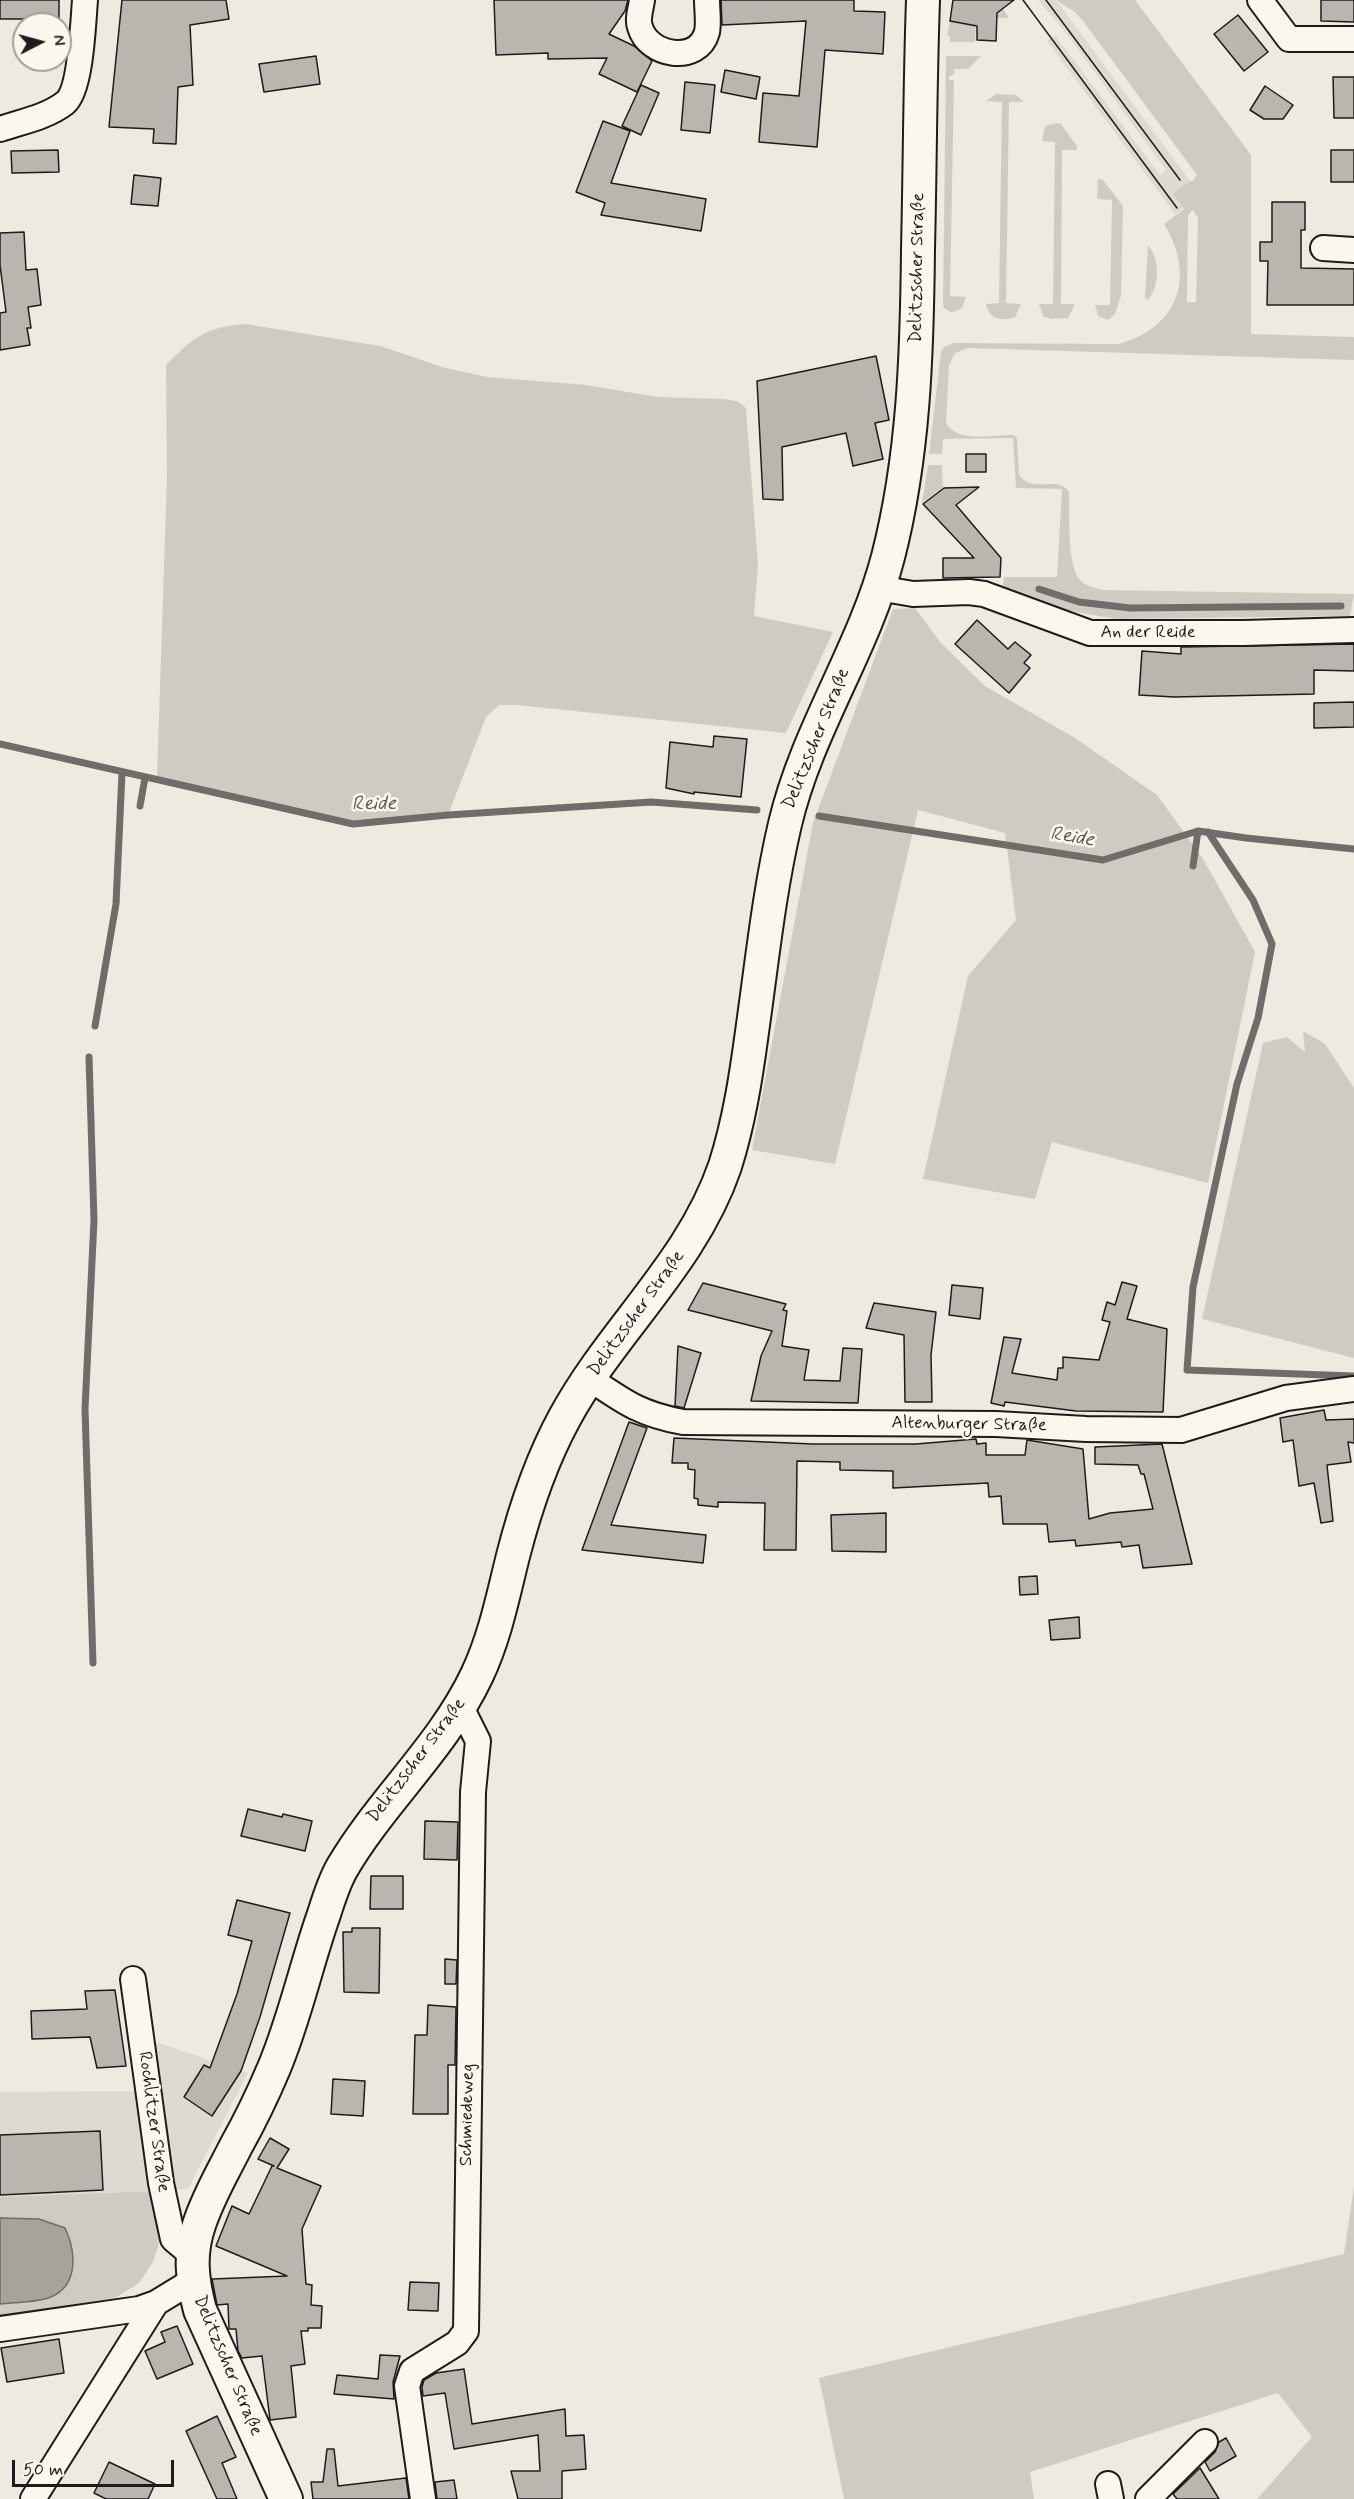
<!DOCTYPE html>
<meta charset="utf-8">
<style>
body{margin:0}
#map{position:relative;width:1354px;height:2499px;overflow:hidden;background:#eeeadf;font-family:Mynerve,sans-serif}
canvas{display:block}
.north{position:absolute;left:12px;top:12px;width:60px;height:60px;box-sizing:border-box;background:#fbf7ec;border:2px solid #a29f99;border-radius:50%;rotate:84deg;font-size:16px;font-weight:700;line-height:24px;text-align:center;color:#1c1c1c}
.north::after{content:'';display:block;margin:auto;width:21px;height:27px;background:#1c1c1c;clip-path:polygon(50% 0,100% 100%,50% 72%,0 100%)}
.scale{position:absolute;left:12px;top:2460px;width:162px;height:27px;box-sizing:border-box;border:3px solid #1c1c1c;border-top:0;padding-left:8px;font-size:18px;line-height:21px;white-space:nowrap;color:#1c1c1c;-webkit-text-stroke:4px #fbf7ec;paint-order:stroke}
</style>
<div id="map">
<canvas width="1354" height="2499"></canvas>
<div class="north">N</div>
<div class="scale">50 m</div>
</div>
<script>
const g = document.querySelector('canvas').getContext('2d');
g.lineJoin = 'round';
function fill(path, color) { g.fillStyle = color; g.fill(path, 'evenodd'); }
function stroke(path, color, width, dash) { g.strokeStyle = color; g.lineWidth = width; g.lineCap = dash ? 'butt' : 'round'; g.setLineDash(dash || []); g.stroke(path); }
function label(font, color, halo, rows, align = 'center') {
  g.font = font + ' Mynerve,sans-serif'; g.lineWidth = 5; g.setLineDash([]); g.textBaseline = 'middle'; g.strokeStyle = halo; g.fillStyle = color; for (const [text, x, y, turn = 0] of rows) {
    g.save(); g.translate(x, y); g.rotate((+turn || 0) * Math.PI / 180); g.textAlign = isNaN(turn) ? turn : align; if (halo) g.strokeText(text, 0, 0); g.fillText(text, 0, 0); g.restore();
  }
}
fill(new Path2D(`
 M1038 0H1055L1059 4 1190 181 1174 194 1183 208 1175 214 1047 41 1055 35 1160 175 1166 170 1063 29Z
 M153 2041 248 2073 188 2189 0 2197V2092L144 2091Z`), '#dedad1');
fill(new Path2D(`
 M1056 0H1135L1251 155V334L1354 337V360L968 348 955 353 949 365 946 423C957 443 993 435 1013 435L1017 438 1019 474C1030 495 1059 474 1069 492 1070 513 1066 567 1081 581 1087 586 1095 588 1103 590L1354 594 1350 616 1116 619 1070 611 1003 588 1004 577H1057L1062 489 1016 488 1013 438 943 439 942 454H929L941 352 944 347 954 343 1119 344C1179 327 1196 276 1164 224L1184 209 1173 194 1190 181H1193L1197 175 1083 21 1075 12ZM1193 210 1198 218 1196 302H1187L1188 215Z
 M1003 9 1009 18H976L975 42H950V36H947L950 21 956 22 997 13Z
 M946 56H981L968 69H954V75L949 76V80H954L950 296 966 297 962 308 952 313 944 308 943 304Z
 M996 94 1016 95 1024 102H1009L1006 303 1021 304 1015 317C1001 322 989 319 986 304L999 303 1002 102 986 101Z
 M1057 123 1061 124 1077 146V150H1062L1061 304H1075L1068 318 1051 319 1043 316 1039 304H1053L1055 142 1042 141 1045 126Z
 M1098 179 1103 180 1123 206 1121 296 1115 314 1108 320 1098 316 1095 305H1110L1112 200 1097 199Z
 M1148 245C1160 259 1160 285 1148 300L1145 298Z
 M246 324 380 346 442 367 487 377 587 385 657 397 724 399 737 401 746 408 758 565 754 616 833 632 786 733 516 705H499L486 717 448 815 353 824 157 777 167 477 166 365C194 337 205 327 246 324Z
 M928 465H942L943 487 922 503Z
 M915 608 940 642 985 686 1075 738 1157 795 1202 857 1255 952 1208 1183 1052 1142 1035 1199 923 1179 968 976 1016 920 1005 833 918 810 835 1164 752 1150 813 823 893 609Z
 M1303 1031 1325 1044 1354 1088V1358L1202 1319 1263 1043 1287 1037 1305 1052Z
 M1354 2187V2499H1257L1312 2437 1278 2393 1030 2472 1034 2499H844L819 2378 1344 2254Z
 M153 2191 158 2220 159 2244 153 2262 139 2283 115 2298 0 2316V2197Z`), '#ceccc2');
const water = new Path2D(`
 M0 2218 39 2219 65 2228C76 2251 79 2285 51 2297 36 2303 15 2302 0 2304Z`);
fill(water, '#a6a39d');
stroke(water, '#6f6d69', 1.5);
stroke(new Path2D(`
 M1039 589 1079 602 1130 608 1341 606
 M0 744 353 824 448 815 651 802 757 810
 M140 806 145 778
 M819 816 1103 860 1198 831 1246 838 1354 849
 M1208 832 1253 900 1272 944 1258 1018 1237 1084 1193 1287 1187 1370 1354 1376
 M1193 866 1198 831
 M95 1026 116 904 122 773
 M89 1057 94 1220 85 1409 93 1663`), '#6f6d69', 7);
const building = new Path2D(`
 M0 0H59V24H42V19H0Z
 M122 0H226L229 19 190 25 193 85 178 87 176 144 153 143 154 129 109 127Z
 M494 0H628L625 11 609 34 634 46 652 61 637 92 599 74 607 58 548 59V53L496 55Z
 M721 0H854V11L885 12 883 54 825 50 817 147 759 142 763 93 799 96 806 21 722 25Z
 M953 0H1014L997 13 996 41 977 40V26L950 21Z
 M1321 0H1354V22L1321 21Z
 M1238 15 1268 52 1244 71 1214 34Z
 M316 56 320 84 264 92 259 64Z
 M725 70 760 77 756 99 721 92Z
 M1333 77H1354V118H1334Z
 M685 82 715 85 710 133 681 130Z
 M641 85 659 93 641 135 622 126Z
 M1265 86 1293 105 1283 119H1264L1250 110Z
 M603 121 630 131 611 183 706 199 701 231 601 215 605 203 576 192Z
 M58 150 59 172 12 173 11 151Z
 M1331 150H1354V182H1331Z
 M134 175 161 178 158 206 131 204Z
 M1272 202H1305V230H1301V268L1354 269V305H1267L1268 261H1260V242H1272Z
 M24 232 26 270 37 269 41 305 28 307 31 328H27L30 345 0 350V313L6 312 0 265V233Z
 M876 356 889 420 875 423 883 459 853 466 846 433 782 447 783 500 763 499 757 381Z
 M966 454H986V472H966Z
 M979 487 956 505 1001 558 1000 577 943 578V558H974L923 504 944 488Z
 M977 620 1008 649 1015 642 1031 655 1024 663 1030 668 1009 693 955 644Z
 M1354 644V671L1314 670V694L1174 697 1139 695 1142 651 1181 654V647Z
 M1354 702V727L1314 728V703Z
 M714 736 747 739 741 797 694 792V794L666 788 670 742 713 747Z
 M1122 1282 1137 1286 1127 1319 1167 1329 1163 1412 1076 1411 1005 1402 1004 1406 991 1403 1004 1337 1021 1339 1012 1373 1057 1380 1058 1368H1063V1357L1099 1360 1110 1322 1102 1320 1107 1302 1115 1305Z
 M703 1283 786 1304 783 1310 787 1311 782 1346 809 1350 804 1380 840 1381 843 1348 862 1349 858 1403 751 1401 761 1356 772 1331 688 1310Z
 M952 1285 983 1288 980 1319 949 1315Z
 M874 1303 936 1312 931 1355 932 1402H905L904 1335 866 1328Z
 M678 1346 701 1353 684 1408 675 1406Z
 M1324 1410 1326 1420 1354 1419V1443L1348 1442 1351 1462 1327 1465 1333 1521 1321 1523 1314 1483 1299 1486 1293 1440 1283 1442 1280 1418Z
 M629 1422 647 1428 611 1525 706 1535 703 1563 582 1550Z
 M674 1438 813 1444H916L976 1439 977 1444 986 1443V1455H1025L1027 1440 1083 1449 1089 1519 1110 1513 1153 1509 1144 1474H1141L1138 1465 1095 1464V1447L1162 1444 1192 1564 1143 1568 1139 1545 1122 1547 1121 1542 1076 1546 1075 1540 1049 1542 1047 1524H1003L1001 1496 989 1497 988 1483 893 1488V1471L840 1470V1462L797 1461 796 1550H764L765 1503 718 1502V1507L698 1505V1499L694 1498 695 1470 688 1469V1463H672Z
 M886 1513V1552L832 1551 831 1515Z
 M1037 1576 1038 1594 1020 1595 1019 1577Z
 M1079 1617 1080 1638 1051 1640 1049 1620Z
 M248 1809 282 1817 283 1814 312 1821 305 1851 241 1836Z
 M425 1821 458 1822 457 1860 424 1859Z
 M371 1876H403V1909H370Z
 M237 1900 290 1913 260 2017 241 2071 212 2116 184 2097 204 2065 210 2068 237 1994 252 1941 228 1935Z
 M352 1928H380L379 1993 344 1992 343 1932H352Z
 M445 1959 457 1960 456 1984H445Z
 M115 1990 126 2066 97 2068 90 2037 32 2039 31 2011 87 2009 85 1991Z
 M428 2005 456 2007 455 2065H448V2114H413L415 2035H427Z
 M333 2079 365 2081 363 2116 331 2114Z
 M100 2131 103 2190 0 2195V2135Z
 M270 2138 289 2149 277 2168 321 2186 302 2229 306 2284 312 2285 311 2305 322 2306 321 2328H308V2331H301L305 2364 291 2366 296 2417 270 2420 262 2356 242 2358 238 2351 236 2329H229L228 2304 217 2305 212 2279 287 2276 216 2246 232 2206 249 2214 272 2166H274L258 2159Z
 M410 2282 439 2283 438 2311 408 2310Z
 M177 2326 193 2364 157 2379 145 2351 165 2342 161 2332Z
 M59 2339 64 2373 7 2382 1 2348Z
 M380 2355 400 2356 393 2382 394 2399 334 2394 337 2375 378 2379Z
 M464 2369 472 2424 565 2409 566 2436 584 2435 586 2469 562 2471V2499H518L511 2471H540L538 2435 454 2449 445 2393 423 2396 422 2387 424 2380 436 2373Z
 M217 2416 236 2457 222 2463 237 2499H217L186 2431Z
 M1226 2438 1236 2456 1210 2471 1205 2462 1215 2452 1219 2442Z
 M327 2449H334L338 2486 406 2478 409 2499H313L311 2482H323Z
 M109 2462 155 2484 148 2499H106L94 2493Z
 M1200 2468 1219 2499H1177L1173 2494Z
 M454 2480 457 2499H437L435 2482Z`);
fill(building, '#b9b6af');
stroke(building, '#1c1c1c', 1.5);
const minor = new Path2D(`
 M642 0C641 8 637 19 640 27 648 56 698 65 707 32 709 23 707 10 707 0
 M1260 0 1289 39H1354
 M0 129C21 122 47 117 65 103 81 90 83 23 85 0
 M1323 248 1354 250
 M878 588 913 594 969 592 984 594 1090 633H1243L1354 630
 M589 1378C624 1402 640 1414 683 1422L996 1424 1086 1429 1181 1430 1286 1398 1354 1389
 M133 1979 161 2183 173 2239 192 2255
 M0 2329 139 2309 156 2303 192 2281
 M1108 2484 1111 2499
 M33 2499 156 2303
 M423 2499 407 2386 412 2371 457 2343 466 2331 473 1792 478 1741 461 1707
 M1148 2499 1205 2442`);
const major = new Path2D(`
 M286 2499 200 2310C192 2280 189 2254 199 2225 208 2197 223 2172 236 2146 250 2121 263 2094 274 2068 295 2018 306 1965 324 1914 329 1898 334 1882 342 1868 382 1800 443 1747 477 1675 495 1637 503 1596 513 1556 525 1509 542 1459 565 1417 613 1329 692 1263 725 1166 739 1122 746 1077 752 1032 762 962 769 892 785 824 807 730 864 649 888 557 914 456 917 352 918 249 920 166 920 83 923 0`);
stroke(minor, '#1c1c1c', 28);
stroke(major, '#1c1c1c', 36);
stroke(minor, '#fbf7ec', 24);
stroke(major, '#fbf7ec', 32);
stroke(new Path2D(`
 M1023 0 1177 208
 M1046 0 1180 180`), '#1c1c1c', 1.5);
label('18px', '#1c1c1c', '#fbf7ec', [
 ["Delitzscher Straße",918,268,-89],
 ["An der Reide",1148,633],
 ["Delitzscher Straße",817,739,-68],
 ["Delitzscher Straße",637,1314,-54],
 ["Altenburger Straße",969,1425,1],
 ["Delitzscher Straße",417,1761,-53],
 ["Schmiedeweg",468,2115,-89],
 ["Rochlitzer Straße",153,2122,82],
 ["Delitzscher Straße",227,2366,67]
]);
label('italic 20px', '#5a5956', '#fbf7ec', [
 ["Reide",374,805,-1],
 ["Reide",1072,838,9]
]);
</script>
